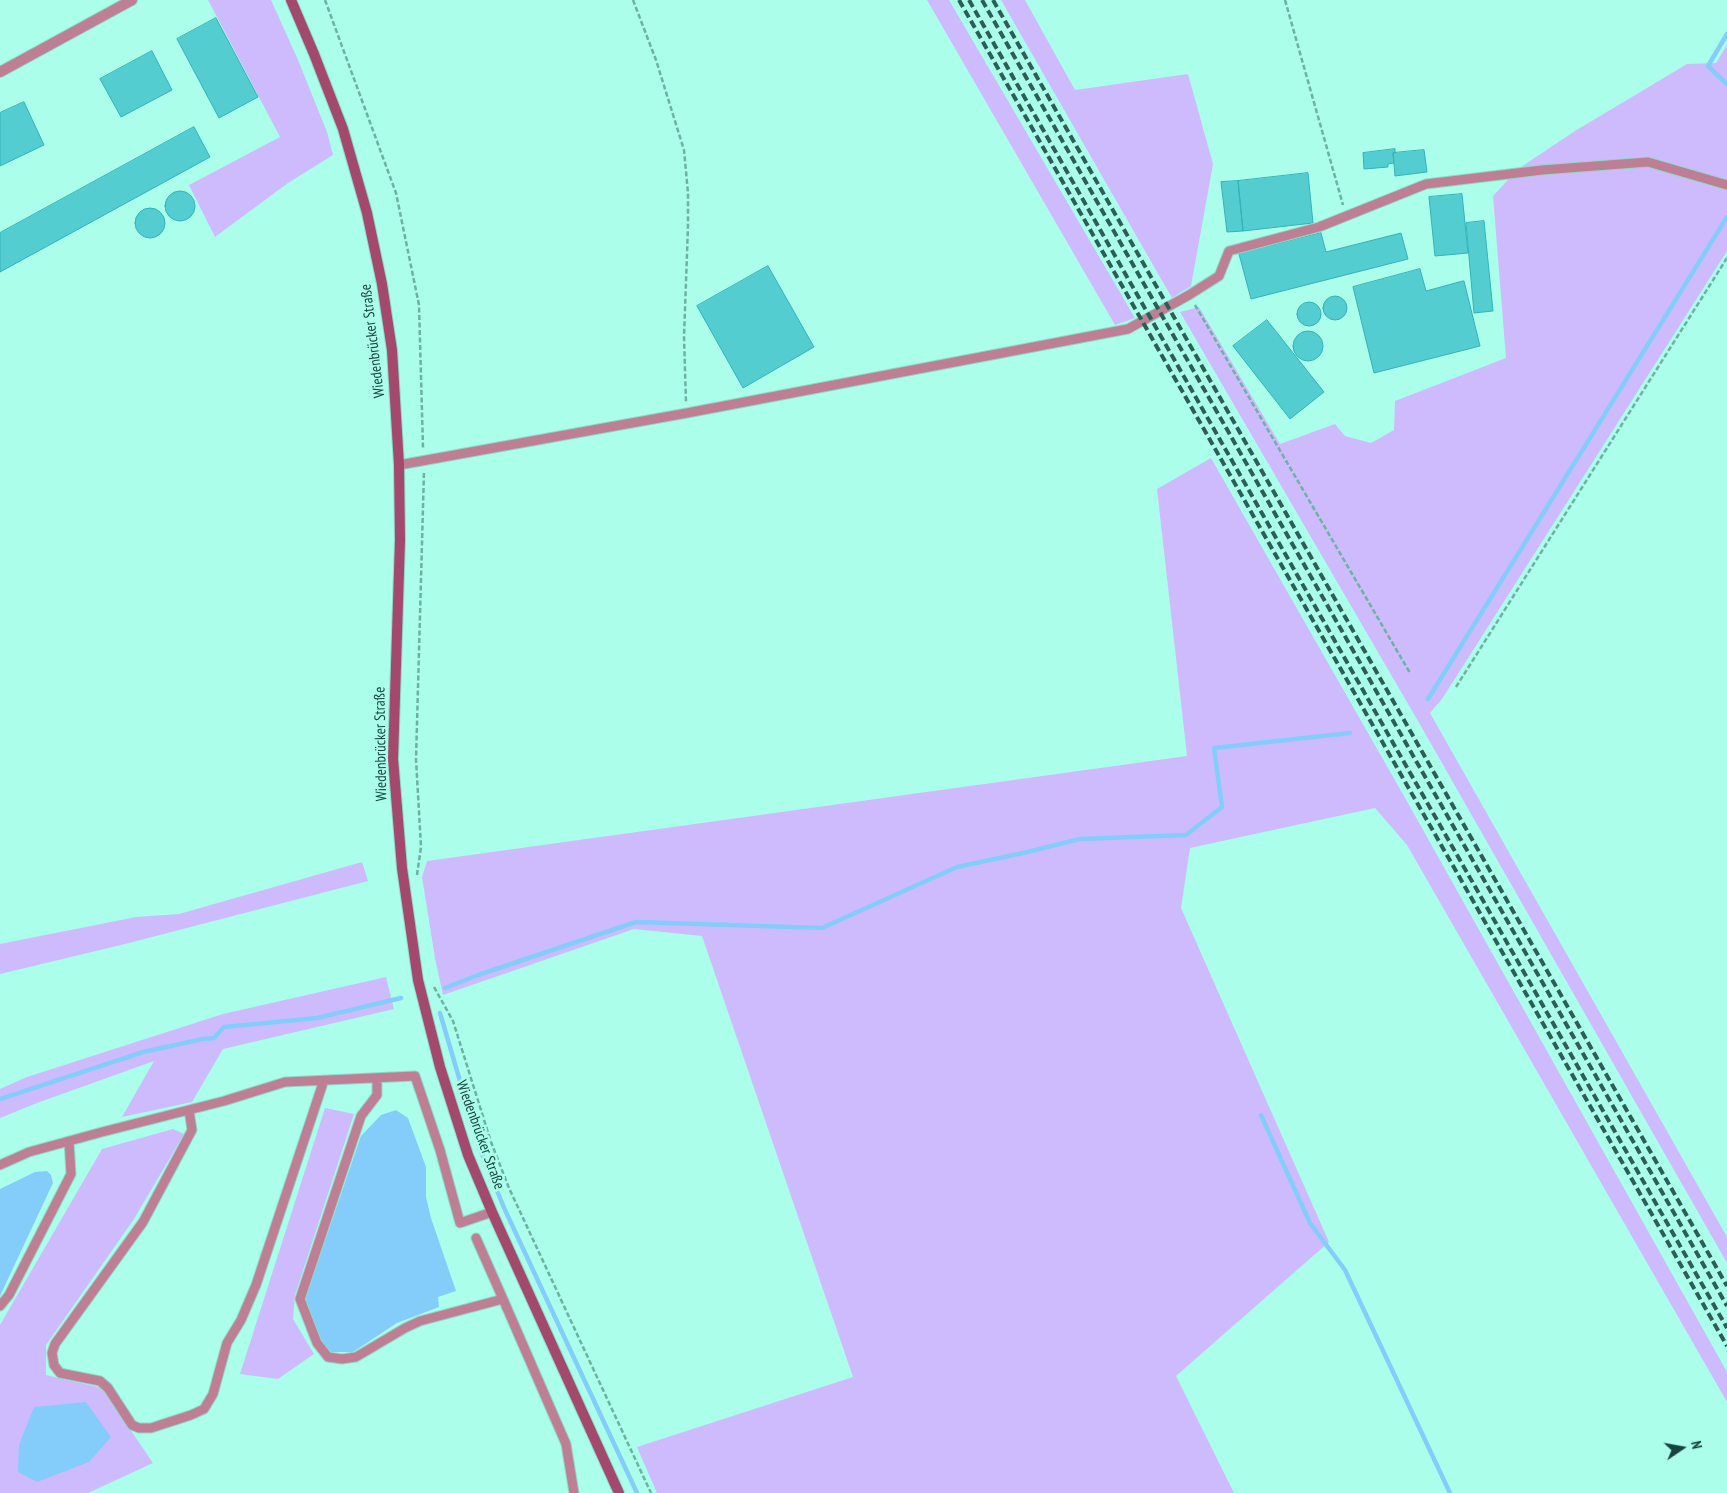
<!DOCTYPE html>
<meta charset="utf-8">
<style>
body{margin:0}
#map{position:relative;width:1727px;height:1493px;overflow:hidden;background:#abfeea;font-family:"PT Sans Narrow",sans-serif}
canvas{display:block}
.north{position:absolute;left:1657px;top:1423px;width:50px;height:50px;-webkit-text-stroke:4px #abfeea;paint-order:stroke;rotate:78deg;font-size:14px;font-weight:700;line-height:20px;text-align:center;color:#15443b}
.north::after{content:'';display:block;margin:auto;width:18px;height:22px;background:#15443b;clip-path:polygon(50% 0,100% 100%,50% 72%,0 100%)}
</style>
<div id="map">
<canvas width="1727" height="1493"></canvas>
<div class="north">N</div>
</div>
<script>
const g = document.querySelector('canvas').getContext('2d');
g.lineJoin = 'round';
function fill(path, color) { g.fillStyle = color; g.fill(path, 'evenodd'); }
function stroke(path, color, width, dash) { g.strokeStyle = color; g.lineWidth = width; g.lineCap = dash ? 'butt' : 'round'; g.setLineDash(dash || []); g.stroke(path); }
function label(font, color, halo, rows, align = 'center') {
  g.font = font + ' "PT Sans Narrow",sans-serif'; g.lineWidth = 5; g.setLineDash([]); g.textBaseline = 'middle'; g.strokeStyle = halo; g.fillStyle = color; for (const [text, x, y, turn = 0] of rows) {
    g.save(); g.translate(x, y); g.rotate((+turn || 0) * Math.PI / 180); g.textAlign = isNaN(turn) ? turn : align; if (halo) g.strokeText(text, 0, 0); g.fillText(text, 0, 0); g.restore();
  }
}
fill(new Path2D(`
 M208 0H271L298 60 327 132 333 155 288 183 215 237 189 185 280 137Z
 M927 0H949L1135 318 1115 325Z
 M1001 0H1025L1075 90 1188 74 1213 164 1191 286 1172 298Z
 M1727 45V251L1442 699 1430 713 1727 1237V1263L1418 721 1180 312 1199 307 1280 444 1335 424 1345 436 1371 443 1394 430 1395 401 1506 358 1493 196 1518 169 1575 131 1687 64 1716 63Z
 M1211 458 1404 796 1727 1372V1402L1407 845 1375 808 1190 848 1181 908 1329 1242 1176 1376 1234 1493H657L637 1447 853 1377 702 936 634 929 443 995 435 958 422 877 427 861 1187 756 1157 489Z
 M362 862 368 881 125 944 0 974V944L136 917 179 914Z
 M386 977 394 1009 223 1049 192 1102 122 1117 154 1061 37 1103 0 1118V1089L27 1077 223 1014Z
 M325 1108 354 1114 295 1295 293 1319 314 1354 278 1379 240 1374Z
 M173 1129 184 1134 134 1219 46 1345V1375L102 1388 153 1463 88 1493H0V1325L102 1149Z`), '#cebbfd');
fill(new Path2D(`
 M396 1110 408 1118 426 1167V1197L431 1218 456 1291 438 1297 439 1307 397 1323 353 1352H331L319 1339 305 1299 361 1136 381 1115Z
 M47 1171 51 1175 53 1183 0 1296V1189L35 1172Z
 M86 1402 111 1437 89 1462 37 1482 18 1472 19 1445 34 1407Z`), '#84cdfb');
stroke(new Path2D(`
 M1727 34 1708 66 1727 84
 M1428 699 1727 217
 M445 988 478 975 636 922 822 928 957 867 1023 853 1080 839 1186 835 1222 807 1214 748 1350 733
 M440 1013 480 1149 505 1210 637 1493
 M0 1099 143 1052 203 1039 214 1038 224 1027 317 1018 401 998
 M1261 1115 1310 1223 1345 1270 1450 1493`), '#84cdfb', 4.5);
const building = new Path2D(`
 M216 18 258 97 219 118 177 39Z
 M152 51 172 90 121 117 100 79Z
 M24 102 44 145 0 166V113Z
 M194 127 210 157 0 272V233Z
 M1395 149V153H1393L1394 163 1388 164V167L1364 169 1363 153Z
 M1424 150 1427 172 1395 176 1393 153Z
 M1308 173 1313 223 1243 231 1238 181Z
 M1238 181 1243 231 1227 232 1221 182Z
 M165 206a15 15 0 1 1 30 0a15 15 0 1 1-30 0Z
 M1462 194 1468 253 1435 256 1429 197Z
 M135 223a15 15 0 1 1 30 0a15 15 0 1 1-30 0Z
 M1484 221 1493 311 1474 313 1466 223Z
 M1321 233 1326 252 1401 233 1408 259 1251 299 1239 254Z
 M768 266 814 347 743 388 697 306Z
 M1420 269 1426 291 1463 281H1464L1480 346 1374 373 1353 287Z
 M1323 308a12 12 0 1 1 24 0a12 12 0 1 1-24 0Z
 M1297 314a12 12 0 1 1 24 0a12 12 0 1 1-24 0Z
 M1267 320 1324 392 1290 419 1233 346Z
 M1293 346a15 15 0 1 1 30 0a15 15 0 1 1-30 0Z`);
fill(building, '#54cdd1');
stroke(building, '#32b3b6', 1);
const lane = new Path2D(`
 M399 465 687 413 1128 329 1189 295 1219 276 1229 251 1319 227 1426 184 1542 170 1648 162 1727 185
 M377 1078V1095L361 1116 300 1299 317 1343 328 1357 342 1359 356 1357 405 1328 420 1321 503 1299 476 1238
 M189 1110 192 1130 143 1222 55 1344 52 1353 54 1365 60 1373 100 1381 108 1388 132 1425 139 1428H151L191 1415 204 1409 213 1394 227 1343 241 1320 256 1285 324 1080
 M0 1165 29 1152 102 1132 224 1101 285 1082 415 1076 440 1150 460 1223 492 1212
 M503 1299 566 1444 574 1493
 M0 1306 9 1295 71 1174 69 1141`);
const street = new Path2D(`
 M0 72 132 0`);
const secondary = new Path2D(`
 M291 0 314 54 343 129 367 213 382 284 392 350 399 465 400 540 393 759 402 868 418 980 440 1067 468 1155 492 1212 619 1493`);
stroke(lane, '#8dd9c7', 11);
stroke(street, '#8dd9c7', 12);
stroke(secondary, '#8dd9c7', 12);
stroke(new Path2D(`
 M325 0 396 193 419 305 423 448
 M633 0 656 60 684 150 688 193V226L684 337 686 402
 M1285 0 1343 205
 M1195 305 1410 673
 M1456 687 1727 258
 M417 875 421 847 416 759 424 471
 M434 987 453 1021 491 1142 509 1188 651 1493`), '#6db1a1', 2.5, [5, 2.5]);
stroke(lane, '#be7f95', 9);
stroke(street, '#be7f95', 10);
stroke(secondary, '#a2496c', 10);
stroke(new Path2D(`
 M959 0 1727 1346
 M969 0 1727 1328
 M982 0 1727 1306
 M993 0 1727 1286`), '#2b5f55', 4, [8, 4]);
label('15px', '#15443b', '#abfeea', [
 ["Wiedenbrücker Straße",373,341,-97],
 ["Wiedenbrücker Straße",381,744,-91],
 ["Wiedenbrücker Straße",480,1135,70]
]);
</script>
